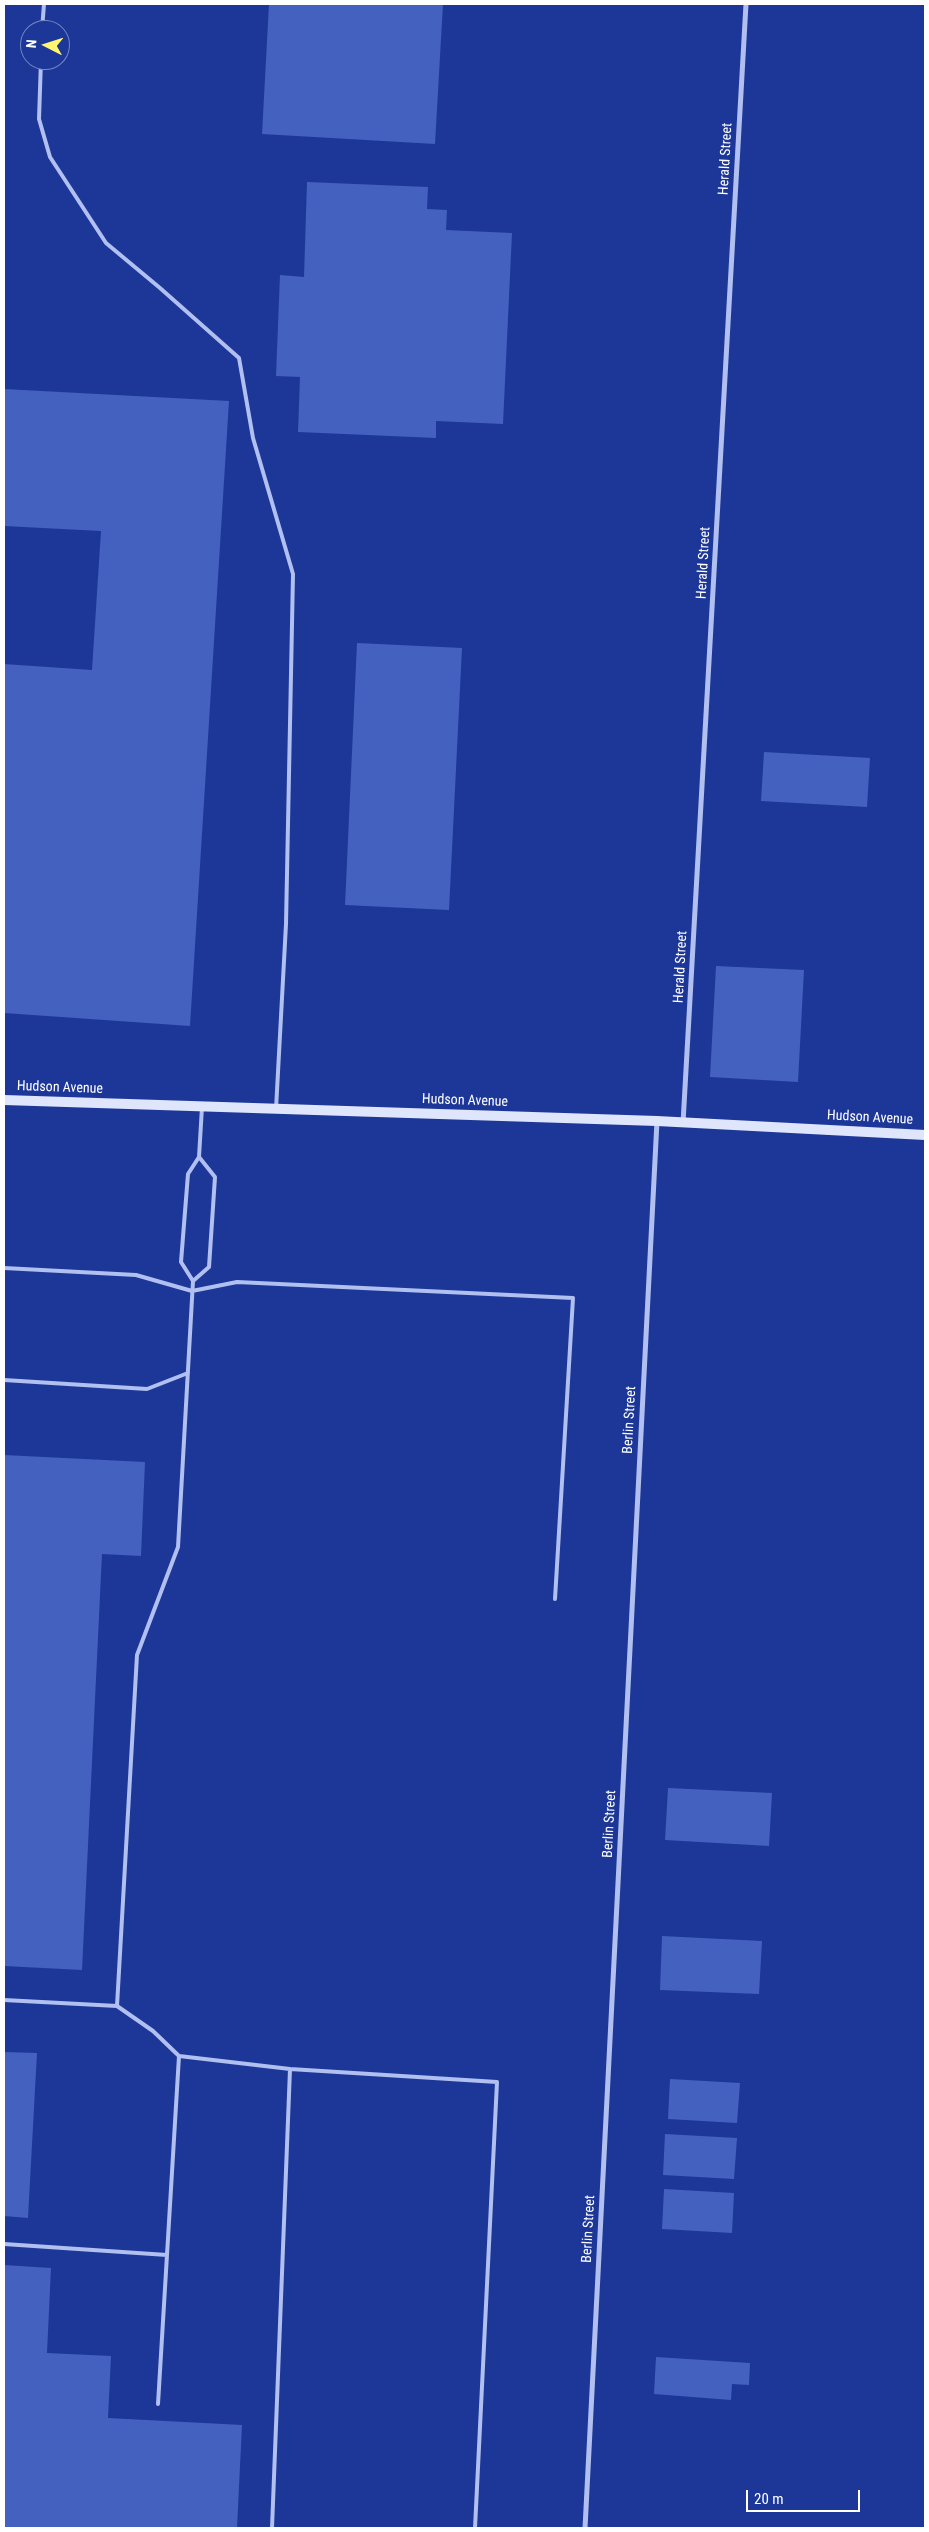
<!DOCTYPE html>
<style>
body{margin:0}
#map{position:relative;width:929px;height:2532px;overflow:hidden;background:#1c3798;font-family:"Roboto Condensed",sans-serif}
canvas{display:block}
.frame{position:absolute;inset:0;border:5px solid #fff;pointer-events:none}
.north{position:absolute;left:20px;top:20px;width:50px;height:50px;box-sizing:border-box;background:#1c3798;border:1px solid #7787c1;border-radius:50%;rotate:275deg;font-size:14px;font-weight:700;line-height:20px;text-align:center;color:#fff}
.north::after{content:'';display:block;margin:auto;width:18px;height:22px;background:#fff570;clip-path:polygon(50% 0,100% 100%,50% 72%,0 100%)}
.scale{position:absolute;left:746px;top:2490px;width:114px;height:22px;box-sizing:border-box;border:2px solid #fff;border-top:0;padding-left:6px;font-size:15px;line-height:18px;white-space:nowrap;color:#fff;-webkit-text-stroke:4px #1c3798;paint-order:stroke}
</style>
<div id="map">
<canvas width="929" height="2532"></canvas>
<div class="frame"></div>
<div class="north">N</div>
<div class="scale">20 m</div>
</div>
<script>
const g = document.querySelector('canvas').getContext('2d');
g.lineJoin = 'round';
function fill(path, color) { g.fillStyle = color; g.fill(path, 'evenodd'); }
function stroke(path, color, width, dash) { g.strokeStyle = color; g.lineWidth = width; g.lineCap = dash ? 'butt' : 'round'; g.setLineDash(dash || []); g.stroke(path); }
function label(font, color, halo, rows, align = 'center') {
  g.font = font + ' "Roboto Condensed",sans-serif'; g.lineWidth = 5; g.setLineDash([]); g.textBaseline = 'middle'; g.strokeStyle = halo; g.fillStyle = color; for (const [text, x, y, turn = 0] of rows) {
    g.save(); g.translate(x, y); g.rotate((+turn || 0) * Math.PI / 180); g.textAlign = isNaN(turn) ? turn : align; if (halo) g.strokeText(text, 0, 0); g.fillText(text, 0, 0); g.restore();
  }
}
fill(new Path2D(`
 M269 4H443L435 144 262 134Z
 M307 182 428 187 427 209 447 210 446 230 512 233 503 424 436 421V438L298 432 300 377 276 376 280 275 304 277Z
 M4 389 229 401 190 1026 4 1013V664L92 670 101 531 4 526Z
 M357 643 462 648 449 910 345 905Z
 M764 752 870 758 867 807 761 801Z
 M716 966 804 970 798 1082 710 1077Z
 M4 1455 145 1462 141 1556 102 1554 82 1970 4 1966Z
 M668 1788 772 1793 769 1846 665 1840Z
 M662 1936 762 1941 759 1994 660 1990Z
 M4 2052 37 2053 28 2218 4 2216Z
 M670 2079 740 2083 737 2123 668 2119Z
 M665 2134 737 2138 734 2179 663 2175Z
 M664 2189 734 2193 732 2233 662 2229Z
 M4 2265 51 2268 47 2353 111 2356 108 2418 242 2425 237 2528H4Z
 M656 2357 750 2363 749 2385 732 2384 731 2400 654 2394Z`), '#4461bf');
stroke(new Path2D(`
 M42 30 44 4
 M41 60 39 119 50 157 106 243 160 288 239 358 253 438 293 574 286 924 276 1109
 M199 1157 215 1177 209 1267 193 1281 181 1262 188 1174 199 1157 202 1107
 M4 1268 136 1275 192 1291 237 1282 573 1298 555 1599
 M193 1281 178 1547 137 1655 117 2006 153 2031 179 2056 290 2069 272 2528
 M4 1380 147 1389 188 1373
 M4 2000 117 2006
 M290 2069 497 2082 475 2528
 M4 2244 167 2255
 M158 2404 179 2056`), '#b1c0f0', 4);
stroke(new Path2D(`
 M683 1123 746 4
 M585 2528 657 1121`), '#b1c0f0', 5);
stroke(new Path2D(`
 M4 1100 657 1121 925 1135`), '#dfe5fb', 10);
label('14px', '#fff', '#1c3798', [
 ["Herald Street",726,159,-87],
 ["Herald Street",704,563,-87],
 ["Herald Street",681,967,-87],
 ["Hudson Avenue",60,1088,2],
 ["Hudson Avenue",465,1101,2],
 ["Hudson Avenue",870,1118,3],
 ["Berlin Street",630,1420,-87],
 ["Berlin Street",610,1824,-87],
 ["Berlin Street",589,2229,-87]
]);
</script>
